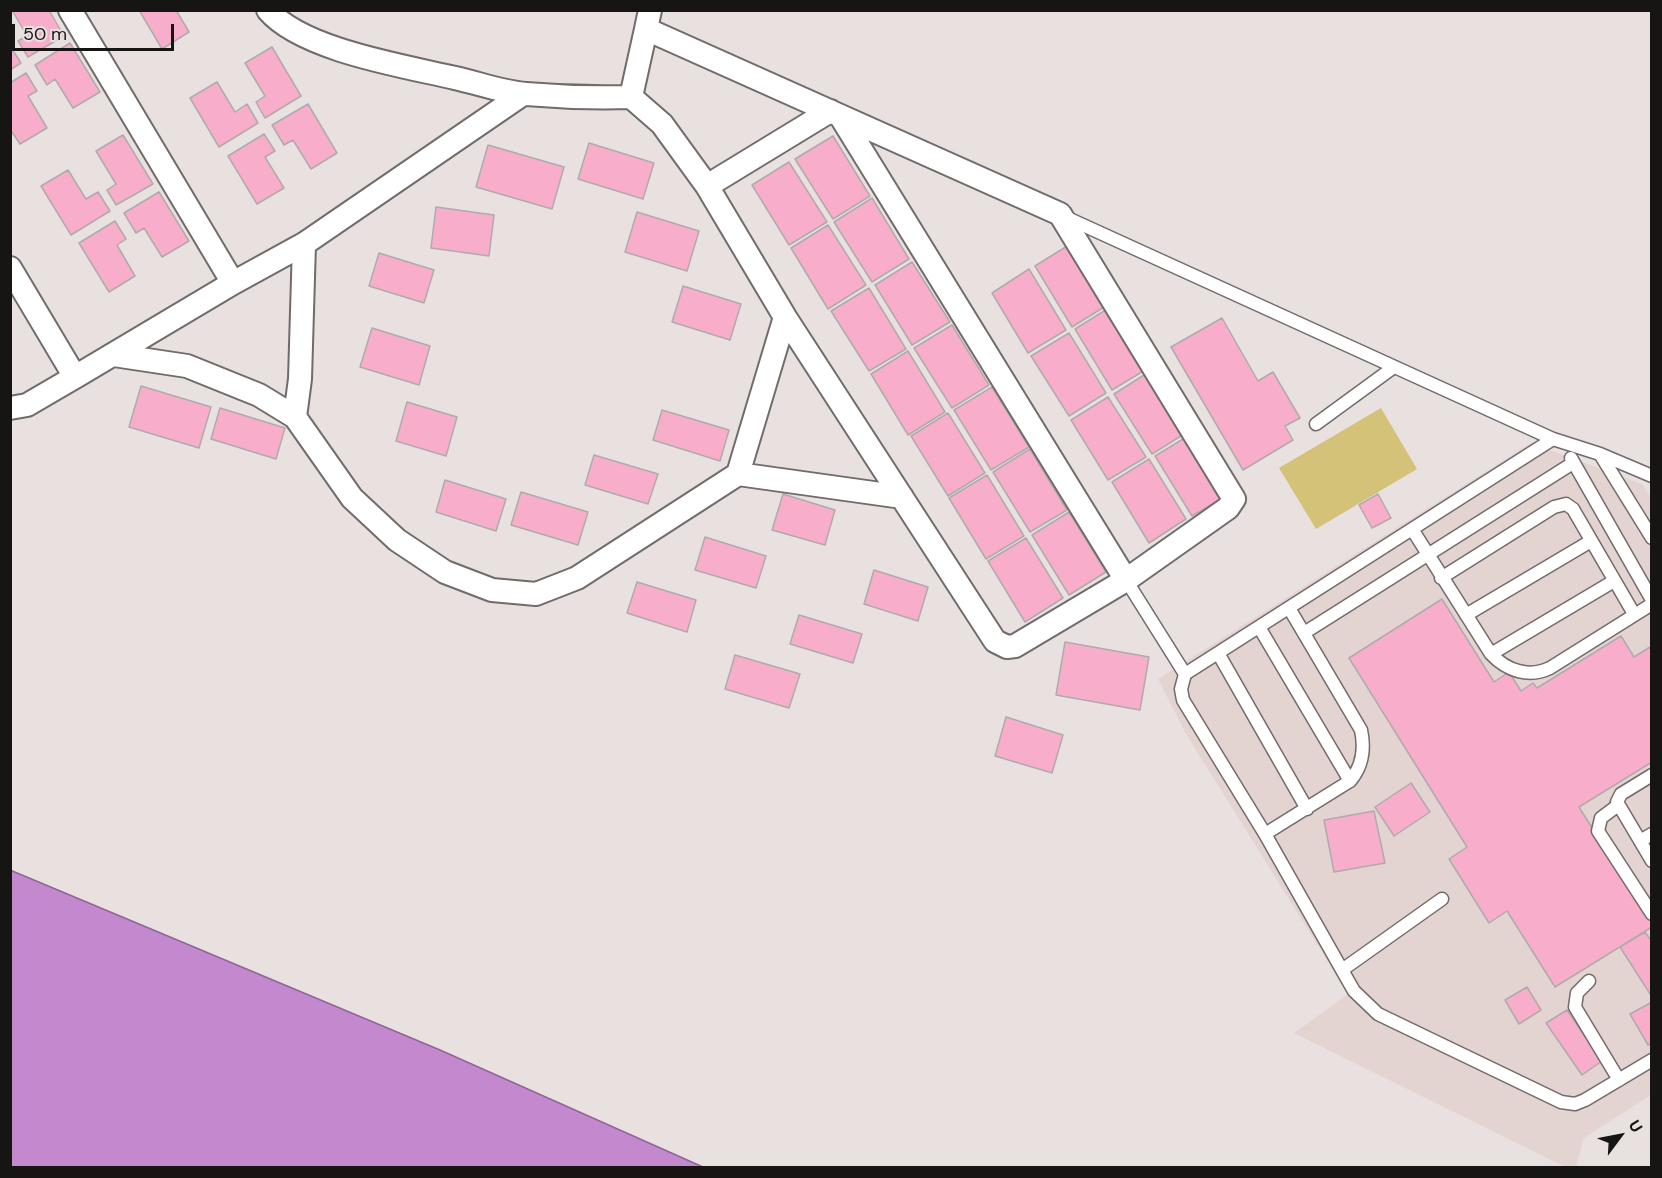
<!DOCTYPE html>
<style>
body{margin:0}
#map{position:relative;width:1662px;height:1178px;overflow:hidden;background:#e9e1e0;font-family:"DM Sans",sans-serif}
canvas{display:block}
.frame{position:absolute;inset:0;border:12px solid #171514;pointer-events:none}
.north{position:absolute;left:1590px;top:1106px;width:60px;height:60px;-webkit-text-stroke:4px #e9e1e0;paint-order:stroke;rotate:58deg;font-size:16px;font-weight:700;line-height:24px;text-align:center;color:#171514}
.north::after{content:'';display:block;margin:auto;width:21px;height:27px;background:#171514;clip-path:polygon(50% 0,100% 100%,50% 72%,0 100%)}
.scale{position:absolute;left:12px;top:24px;width:162px;height:27px;box-sizing:border-box;border:3px solid #171514;border-top:0;padding-left:8px;font-size:18px;line-height:21px;white-space:nowrap;color:#171514;-webkit-text-stroke:4px #e9e1e0;paint-order:stroke}
</style>
<div id="map">
<canvas width="1662" height="1178"></canvas>
<div class="frame"></div>
<div class="north">U</div>
<div class="scale">50 m</div>
</div>
<script>
const g = document.querySelector('canvas').getContext('2d');
g.lineJoin = 'round';
function fill(path, color) { g.fillStyle = color; g.fill(path, 'evenodd'); }
function stroke(path, color, width, dash) { g.strokeStyle = color; g.lineWidth = width; g.lineCap = dash ? 'butt' : 'round'; g.setLineDash(dash || []); g.stroke(path); }
fill(new Path2D(`
 M1531 443 1642 484 1652 499 1651 1095 1584 1138 1576 1167H1565L1294 1033 1348 994 1186 734 1158 679Z`), '#e4d4d1');
fill(new Path2D(`
 M1381 408 1417 469 1316 529 1279 468Z`), '#d4c279');
const water = new Path2D(`
 M10 870 440 1050 703 1167H11Z`);
fill(water, '#c388cd');
stroke(water, '#8f6696', 1.5);
const building = new Path2D(`
 M12 10H49L64 36 28 57 18 41 27 36Z
 M139 10H176L189 32 162 49Z
 M70 43 100 92 73 108 55 79 47 85 35 65Z
 M10 46 21 63 10 70Z
 M272 47 301 96 265 118 256 102 265 96 245 63Z
 M26 73 37 91 28 96 47 128 20 144 10 129V83Z
 M217 82 235 112 247 104 258 123 219 147 190 98Z
 M308 104 337 153 311 169 293 140 284 145 272 125Z
 M264 134 275 151 265 157 284 188 257 204 228 156Z
 M123 135 153 184 116 205 107 190 116 184 96 151Z
 M833 136 870 196 833 219 795 159Z
 M589 143 654 163 643 199 578 179Z
 M488 145 564 167 552 209 476 187Z
 M789 162 827 222 789 245 752 185Z
 M68 170 86 199 98 192 110 211 71 235 41 186Z
 M159 192 189 241 162 257 144 228 136 233 124 213Z
 M872 198 909 259 872 282 834 222Z
 M436 207 494 215 489 256 431 248Z
 M637 212 699 231 687 271 625 252Z
 M115 221 126 239 117 245 135 276 109 292 79 243Z
 M828 225 866 285 828 309 791 248Z
 M1072 243 1109 304 1072 327 1035 266Z
 M379 253 434 270 424 303 369 286Z
 M912 262 950 322 912 345 875 285Z
 M1029 269 1066 330 1028 353 992 293Z
 M683 286 741 304 730 340 672 322Z
 M869 288 906 349 869 371 831 311Z
 M1112 306 1150 367 1112 390 1075 329Z
 M1222 318 1258 381 1273 372 1300 418 1285 426 1293 440 1243 470 1171 347Z
 M952 325 989 385 952 408 914 348Z
 M372 328 430 346 419 385 360 367Z
 M1069 333 1106 393 1069 416 1031 356Z
 M908 351 945 412 908 435 871 374Z
 M1152 370 1189 431 1152 454 1114 394Z
 M141 386 211 407 199 448 129 427Z
 M992 387 1029 447 991 470 954 410Z
 M1108 397 1146 457 1108 480 1071 420Z
 M407 402 457 417 446 456 396 441Z
 M220 408 285 428 276 459 211 439Z
 M662 410 729 430 720 461 653 440Z
 M948 413 985 473 948 496 911 436Z
 M1193 433 1230 494 1192 516 1155 456Z
 M1030 449 1067 510 1030 532 993 472Z
 M594 455 658 474 648 504 585 485Z
 M1149 459 1186 519 1149 543 1112 482Z
 M987 475 1024 536 986 559 949 498Z
 M445 480 506 499 496 531 436 512Z
 M521 492 588 512 578 545 511 525Z
 M783 494 835 510 825 545 772 530Z
 M1378 494 1391 518 1372 528 1359 505Z
 M1069 512 1106 572 1069 595 1032 535Z
 M705 537 766 556 756 588 695 570Z
 M1026 538 1063 598 1025 622 988 561Z
 M874 570 928 587 918 621 864 604Z
 M637 582 696 600 687 632 627 613Z
 M1442 599 1494 682 1509 672 1521 691 1533 683 1537 688 1621 636 1634 657 1650 647 1652 650V762L1579 807 1652 923V927L1555 987 1507 911 1489 923 1449 859 1467 847 1349 658Z
 M799 615 862 634 853 663 790 644Z
 M1065 642 1149 657 1140 710 1056 695Z
 M735 655 800 674 789 708 725 689Z
 M1006 717 1063 735 1052 773 995 756Z
 M1411 783 1430 812 1394 836 1375 807Z
 M1374 811 1385 863 1334 872 1324 820Z
 M1645 932 1652 942V997L1620 947Z
 M1527 987 1541 1010 1519 1024 1505 1000Z
 M1652 1002V1043L1648 1045 1630 1014Z
 M1567 1010 1602 1061 1582 1075 1546 1023Z`);
fill(building, '#f8aeca');
stroke(building, '#b0aaac', 1.5);
const lane = new Path2D(`
 M1063 216 1553 439 1600 454 1652 476
 M1316 424 1394 367
 M1600 454 1652 538
 M1571 458 1652 600
 M1412 529 1491 654C1507 671 1529 678 1550 668L1652 604
 M1441 578 1554 507 1566 504 1573 509 1634 614
 M1126 580 1185 674
 M1466 615 1591 541
 M1259 627 1350 781
 M1304 633 1573 463
 M1218 653 1307 809
 M1491 654 1614 581
 M1652 775 1621 794 1617 802 1652 861
 M1617 806 1601 818 1598 831 1652 914
 M1265 834 1350 781C1363 766 1365 749 1361 730L1289 608
 M1640 841 1652 834
 M1442 899 1342 970 1265 834 1183 700 1181 689 1185 674 1553 439
 M1342 970 1354 991 1378 1014 1561 1102 1575 1104 1585 1100 1652 1060
 M1589 981 1577 993 1575 1007 1619 1080`);
const street = new Path2D(`
 M70 10 233 283
 M268 10C302 50 404 66 455 78 478 83 502 92 526 94 561 97 596 98 631 97L646 29
 M650 10 646 29 1060 214 1234 499 1228 508 1126 580
 M631 97 662 124 707 186 785 317 995 641 1007 647 1015 646 1126 580 841 117
 M707 186 830 111
 M10 268 75 377 233 283 304 244 523 94
 M114 355 187 366 259 395 295 417 352 498 397 540 445 572 492 590 536 594 577 578 738 474 785 317
 M10 408 27 405 75 377
 M295 417 300 379 304 244
 M738 474 902 497`);
stroke(lane, '#716b6a', 15);
stroke(street, '#716b6a', 26);
stroke(lane, '#fff', 12);
stroke(street, '#fff', 22);
</script>
